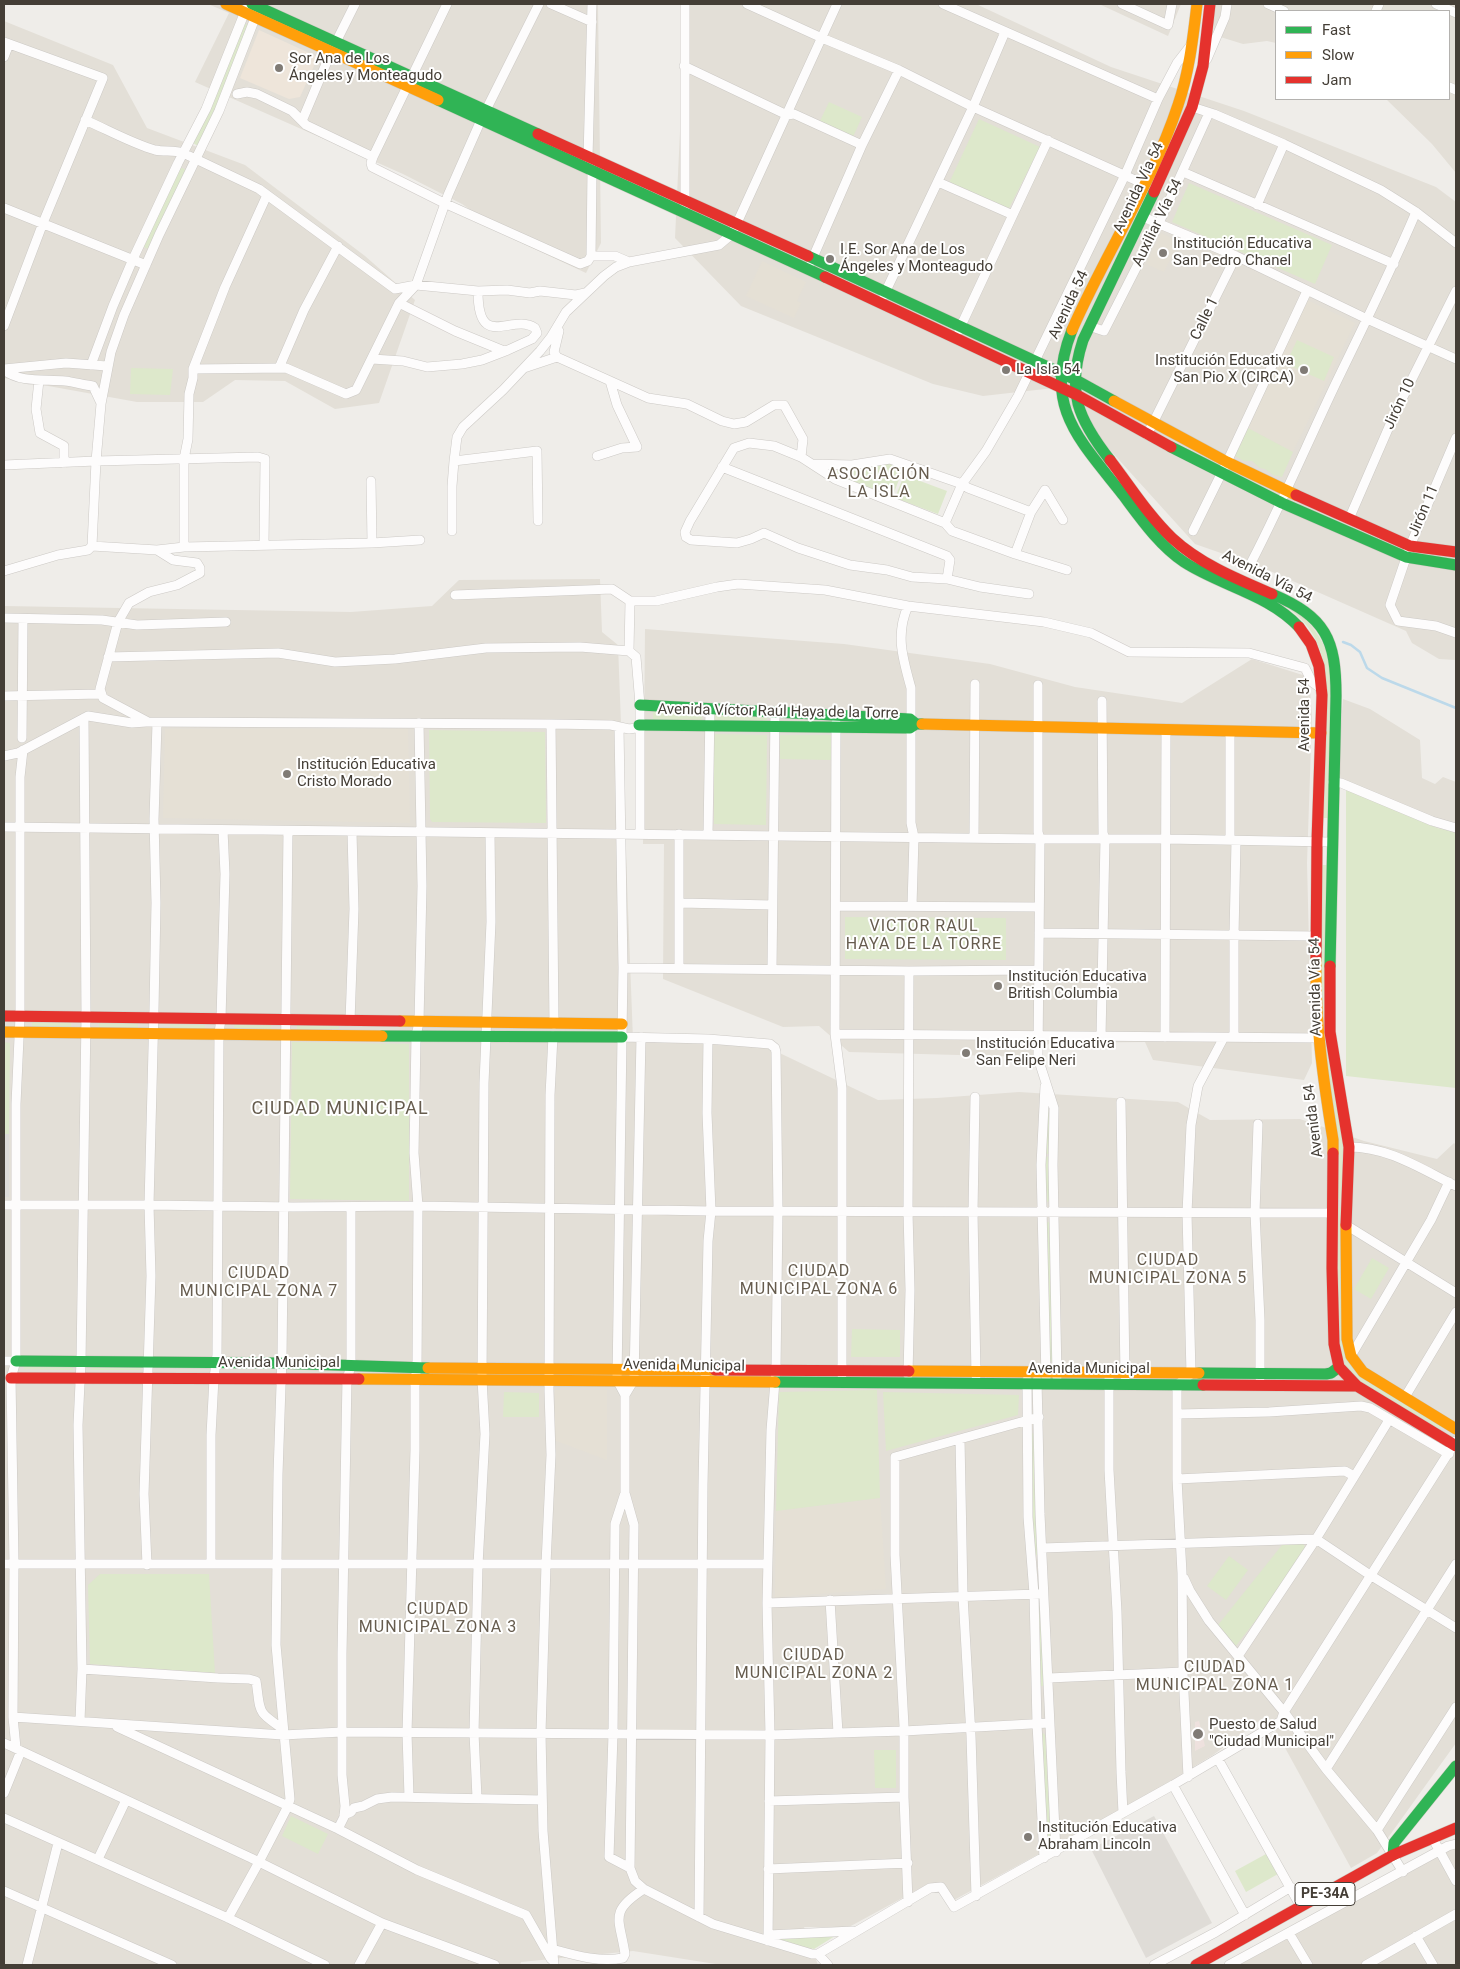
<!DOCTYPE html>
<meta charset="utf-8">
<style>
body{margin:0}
#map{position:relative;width:1460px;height:1969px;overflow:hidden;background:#efede9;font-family:Roboto,sans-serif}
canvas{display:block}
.frame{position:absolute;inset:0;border:5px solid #443e36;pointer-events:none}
.legend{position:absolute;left:1275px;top:10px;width:175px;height:90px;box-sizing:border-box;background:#fff;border:1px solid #b4b2af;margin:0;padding:6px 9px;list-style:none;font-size:15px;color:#443e36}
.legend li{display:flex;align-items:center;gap:10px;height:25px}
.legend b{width:25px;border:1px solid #b4b2af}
</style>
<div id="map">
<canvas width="1460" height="1969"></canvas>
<div class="frame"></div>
<ul class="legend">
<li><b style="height:6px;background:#30b455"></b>Fast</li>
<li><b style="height:6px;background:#ff9f0a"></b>Slow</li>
<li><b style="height:6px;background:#e5322d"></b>Jam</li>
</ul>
</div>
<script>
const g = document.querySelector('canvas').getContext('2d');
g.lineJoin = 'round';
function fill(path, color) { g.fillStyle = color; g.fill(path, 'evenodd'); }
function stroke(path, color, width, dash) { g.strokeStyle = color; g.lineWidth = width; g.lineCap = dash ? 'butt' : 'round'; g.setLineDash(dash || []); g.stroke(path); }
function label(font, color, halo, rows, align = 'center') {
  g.font = font + ' Roboto,sans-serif'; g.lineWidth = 4; g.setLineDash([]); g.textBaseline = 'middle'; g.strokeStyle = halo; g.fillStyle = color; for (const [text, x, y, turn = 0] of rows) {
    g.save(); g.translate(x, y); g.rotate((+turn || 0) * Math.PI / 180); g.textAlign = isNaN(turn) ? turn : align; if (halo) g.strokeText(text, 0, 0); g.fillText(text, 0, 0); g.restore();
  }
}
fill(new Path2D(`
 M208 4H598L601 243 586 273 513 239 462 204 403 174 195 82 229 13Z
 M686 4H976L1111 67 1244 111 1436 187 1456 202V660L1439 659 1412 643 1406 631 1261 567 1195 544 1054 388 983 396 933 384 741 306 675 238Z
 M1099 4H1181L1168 36Z
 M1213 4H1456V173L1432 144 1386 99H1449V11H1276V43L1267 41 1243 44 1214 35Z
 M4 21 113 65 147 128 245 165 365 256 415 300 379 403 335 409 285 381 235 380 203 402H137L4 378Z
 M600 579 602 632 618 645 633 1040 767 1047 878 1100 937 1098 1019 1092 1178 1102 1210 1120 1300 1119 1364 1141 1437 1159 1454 1143 1456 1145V1743L1377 1853 1351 1868 1267 1715 1213 1755 1144 1797 954 1900 942 1883H930L849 1927H804L818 1965H722L633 1951 521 1962 520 1965H4V606L351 612 432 606 459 580Z
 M645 629 844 644 990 664 1075 687 1182 703 1252 659 1309 677 1312 716 1307 863 1312 1063 1304 1080 1153 1060 1145 1042 1050 1043 1030 1057 849 1052 819 1026 783 1027 663 979 664 844H643Z
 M1343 699 1370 709 1420 740 1422 778 1435 784 1443 777 1456 782V832L1437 828 1347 788 1341 780 1338 761Z
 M1456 1843V1965H1222L1413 1861Z`), '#e3dfd7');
fill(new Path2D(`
 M259 30 318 57 300 97 289 99 240 78Z`), '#eee5da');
fill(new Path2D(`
 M1154 1816 1212 1923 1146 1958 1091 1849Z`), '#dfdcd7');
fill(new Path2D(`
 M1161 233 1179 242 1164 272 1146 264Z
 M762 261 806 282 797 301 801 303 794 318 746 296Z
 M1307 300 1355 323 1293 452 1248 428Z
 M165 729H408L410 823 163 818Z
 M555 1390H607V1460L554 1440Z
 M880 1498 886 1589 775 1597 776 1511Z`), '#e5e0d5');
fill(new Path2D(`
 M1199 1721 1205 1746 1195 1751V1722Z`), '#eee1de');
fill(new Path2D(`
 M244 23 248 25 214 114 198 146 193 143Z
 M829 102 862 117 853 137 820 121Z
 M979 119 1040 147 1008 210 949 183Z
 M180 167 186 170 148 249 142 246Z
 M1189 183 1332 245 1315 284 1172 222Z
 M1297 340 1334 357 1324 381 1286 364Z
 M131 368 173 369 170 395 130 394Z
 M1248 428 1293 452 1282 477 1273 475 1265 469 1260 468 1252 461H1244L1235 456Z
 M889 463 903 469 892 498 836 476 838 468Z
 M904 475 947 491 938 514 895 498Z
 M1158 530 1300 614C1317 630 1323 641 1331 663L1328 818H1322L1324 663C1317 637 1308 622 1285 606L1197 565Z
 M653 711 702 713V721L653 720Z
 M714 713 767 716V723H714Z
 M429 730 545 732 546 823 432 822 430 819Z
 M714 734 767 735 766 825 714 824Z
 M780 735H831V760L780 759Z
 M1346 788 1437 828 1456 832V1088L1346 1076Z
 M1321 865H1327L1324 1000 1343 1130V1199H1337L1321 1029Z
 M845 917 1006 918V960L845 959Z
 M32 1022 71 1023V1027H32Z
 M99 1023H138V1028L99 1027Z
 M170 1024 205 1025V1028H170Z
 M234 1025H271V1029L234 1028Z
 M297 1025 339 1026V1029H297Z
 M4 1042 10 1043 9 1134H4Z
 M292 1042 409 1044V1201L290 1199Z
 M1048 1106 1050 1107 1049 1154H1045Z
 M1050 1156V1200L1047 1202 1045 1157Z
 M1336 1207H1342L1344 1353 1442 1426 1440 1430 1359 1381 1348 1370 1340 1354Z
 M1049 1222 1054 1360 1052 1362 1049 1360 1046 1223Z
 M1372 1258 1389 1268 1371 1299 1354 1289Z
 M852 1329 900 1330V1357H851Z
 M24 1365 73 1367V1370L24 1369Z
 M91 1366 141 1367V1370H91Z
 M877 1390 880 1498 776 1511 779 1392Z
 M504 1392 539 1393V1417H503Z
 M883 1392 1019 1395 1018 1415 886 1451Z
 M1034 1432 1035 1501 1038 1555H1035L1032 1501V1434Z
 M1303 1543 1305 1547 1263 1611 1235 1647 1218 1625 1282 1545Z
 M1229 1556 1248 1570 1226 1600 1207 1586Z
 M100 1574H209L215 1673 90 1664 88 1585Z
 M1041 1603 1044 1686H1040L1038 1604Z
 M1043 1733 1045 1735 1051 1837 1050 1840 1048 1837 1041 1735Z
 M874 1750H896V1788H875Z
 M291 1816 328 1834 318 1854 282 1836Z
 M1266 1854 1278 1874 1246 1892 1235 1871Z
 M835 1936 814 1949 781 1941 780 1940 781 1938Z`), '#dde8cb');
fill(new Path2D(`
 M4 1134H9V1197H4Z`), '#dedcd9');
stroke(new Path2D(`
 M1343 642 1351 645 1360 652 1367 668 1382 678 1456 708`), '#bcd9ea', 2.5);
const street = new Path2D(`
 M447 4 373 157 371 163 372 167 444 203 580 264 588 261 591 256 592 171 588 158 592 4
 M551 4 592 22
 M747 4 822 38 899 70 973 107 1144 184
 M943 4 1158 99
 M1122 4 1168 25 1172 4
 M1268 4 1284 11
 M1436 4 1456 13
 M1376 11 1379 4
 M4 42 103 78 43 223 4 326
 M4 57 9 44
 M1207 59 1225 17 1227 4
 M684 66 787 115 794 114 862 145
 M1449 87 1456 90
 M237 94 247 92 257 94 292 111 306 125 373 157
 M1192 107 1214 114 1284 144 1381 190 1416 212 1456 243
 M85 120C106 129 133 144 155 150 165 152 174 150 183 153L259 189 395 289 416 285 478 291 507 290 530 293 540 291 576 295 585 293
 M302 121 331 52 355 4
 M1183 172 1394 264
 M938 182 1013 215
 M1257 205 1284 144
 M685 206V4
 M4 208 146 265
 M1143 217 1236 256 1367 319 1456 359
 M591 256H615L629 262
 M811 262 862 145 899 70
 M884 295 973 107 1005 32
 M399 303 455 331 504 351
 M1089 326 1104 331 1159 223 1209 113
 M959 330 1048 140
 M559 331 554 352 557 357 648 398 687 404 722 421 734 424 746 422 774 405H784L803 439 801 457
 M372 359 403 361 427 367 462 364 482 360 508 350 532 339 537 333 535 328C512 312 478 353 478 291
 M91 365 113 306 133 259 178 163 206 109 246 9
 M279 368 304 310 338 246
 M524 368 557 357
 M4 369 66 363 107 366
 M193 369 286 368 346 394 356 390 399 303 416 285 448 195 481 120 539 4
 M4 370C20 383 45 379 65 381 74 382 84 385 93 386L101 403
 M39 380 36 409 40 433 64 446V463
 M1147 435 1236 256
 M1456 438 1410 546 1390 605 1398 621 1436 626 1456 633
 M597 456 622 448 637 447 617 405 610 381
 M454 461 537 451 538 521
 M812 464 852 465 890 459 962 484 968 488 1031 512
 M4 465 96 461 258 457 265 459 264 545
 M722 467 947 556 950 560 947 579
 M371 481 372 543
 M1349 519 1395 413 1456 291
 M945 523 962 484 986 451 1018 396 1125 175 1158 99 1177 63 1191 45
 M452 531V486L454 461 457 437 463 427 503 390 540 351 551 337 566 312 604 276 616 267 629 262 719 245 732 234 837 4
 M1193 531 1227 462 1307 291
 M92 546 96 461 101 404 111 352 124 315 159 235 219 111 257 13
 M184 547V459L188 439 189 394 193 378V369L225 287 267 195
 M157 550 173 560 197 563 200 568V573L177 585 149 592 129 603 118 622 100 689 103 698 148 722 551 724 611 725 629 729 636 728 639 725
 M1015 554 1031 512 1045 490 1063 520
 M1252 561C1282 503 1307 444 1335 385 1363 327 1391 271 1416 212
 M4 571 58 555 88 550 92 546 157 550 184 547 372 543 420 540
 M1029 594 980 587 947 579 912 577 887 570 850 565 798 548 764 533 751 539 737 543 691 540 686 537 685 532 690 521 734 448 749 443 774 446 801 457 835 479 945 523 952 531 1015 554 1067 570
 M455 595 612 589 630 601H656L717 587 738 584 825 590 908 606 1044 622 1091 633 1129 652 1249 653 1305 668 1312 682 1322 689
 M630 601 629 651 636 657 640 705V834
 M908 606C895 635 903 659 911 688V823L914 837 912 906
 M4 618 102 620 137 625 226 622
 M108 657 278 653 335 662 395 659 486 648 580 647 629 651
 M1038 685V832L1040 839 1038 1058 1054 1108 1053 1165 1057 1377
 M4 696 101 694
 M836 723 835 1034 842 1088V1375
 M551 724 554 1024
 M619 727 623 968 617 1380 625 1395V1493L634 1525 630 1868 635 1881 644 1889 713 1924 812 1954H818L930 1888 941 1887 954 1907 1173 1785 1281 1721 1284 1712 1456 1441
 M1230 731V840
 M22 738 23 619
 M4 756 18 753 88 716 132 723 146 722
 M1333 782 1341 783 1432 821 1456 828
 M4 827 1040 839H1166L1331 842
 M708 835 710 708
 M974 838 975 684
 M680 903 772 905
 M836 906 1039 907
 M1039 933 1315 936
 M623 968 909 971 1038 970
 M679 968V834
 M772 968 775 712
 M350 1021 354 909 352 832
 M835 1034 1318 1038
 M553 1036 550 1095 549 1391 551 1455 546 1564 541 1733 543 1831 554 1965
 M622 1037 708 1039 770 1044 775 1048 776 1052 778 1211 776 1369 771 1430 767 1603 770 1735 768 1941
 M1101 1037 1105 839 1103 833 1102 701
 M1165 1037 1166 730
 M1234 1037V935L1236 841
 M1045 1086 1041 1165 1046 1378
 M975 1097 973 1212 976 1376
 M1121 1102 1125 1377
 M1258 1124 1255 1213 1260 1320V1378
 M1349 1147C1389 1147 1421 1169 1456 1186
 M4 1205H149L293 1207 418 1206 711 1211 1332 1213
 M1346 1225 1456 1293
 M1351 1356 1431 1220 1449 1182
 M4 1361H16
 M908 1375 910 1290 908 1212 909 971
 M1109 1378V1470L1117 1612 1121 1772 1123 1813
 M1027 1380 1028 1517 1034 1594 1037 1724 1044 1858
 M1037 1380 1040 1514 1056 1852
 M625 1395 634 1380 641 1037
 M1405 1397 1456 1312
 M1177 1414 1269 1412 1361 1406 1370 1408 1449 1454
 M960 1439 963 1596 971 1736 976 1896
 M1177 1479 1345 1471 1354 1476
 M625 1493 615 1524 613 1734 609 1857 630 1868
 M1042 1548 1316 1539 1370 1575 1456 1628
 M4 1564H767
 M211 1564V1435L214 1378 217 1355 219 1033 221 1019 225 874 223 830
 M147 1565 144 1494 151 1276 149 1205 154 1009 156 903 154 819 157 723
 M1184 1578 1190 1591 1209 1621 1284 1712 1326 1769 1377 1830 1403 1872
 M830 1600 838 1733
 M767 1603 1039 1594
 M1238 1656 1316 1539 1389 1420
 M82 1669 218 1678 249 1679 256 1681C261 1712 255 1710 283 1729
 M1049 1678 1183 1672
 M13 1717 283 1735 342 1732 770 1735 904 1731 1049 1723
 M80 1721 82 1669 78 1425 81 1362 86 1017 84 718
 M117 1727 338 1829 417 1870 526 1915 551 1959
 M4 1743 251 1858 382 1923 495 1965
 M16 1748 13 1717 14 1564 11 1378 16 1361V1104L20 1016V777L23 750
 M1218 1759 1301 1907
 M1326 1769 1456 1564
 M1188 1777 1183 1672 1182 1573 1177 1479V1385L1191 1374 1187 1213 1191 1125 1198 1086 1223 1039
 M1173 1785 1245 1915
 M4 1793 21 1751
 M409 1797 407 1733 415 1450V1379L417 1368 418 1206 414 1153 416 1036 419 1022 422 886 419 723
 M477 1798 474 1733 478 1565 485 1434 482 1379 484 1083 491 922 490 833
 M769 1801 904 1797
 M344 1815 351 1812 354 1808 363 1806 377 1799 392 1797 542 1800
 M4 1818 228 1918 325 1965
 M338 1829 344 1817 345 1806 342 1775V1654L347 1378 351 1367V1207
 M1377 1830 1456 1707
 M1433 1839 1456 1881
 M98 1859 126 1800
 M768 1869 908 1863
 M4 1891 172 1965
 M908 1902 904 1797V1726L895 1555V1457L1039 1417
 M699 1917 703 1485 708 1241 711 1211 707 1113 708 1039
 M228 1918 259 1862 288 1806 290 1799 276 1645 278 1474 282 1356 288 831
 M1289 1933 1308 1965
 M768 1935 853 1931
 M1416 1936 1433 1965
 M552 1949C574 1955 600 1963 623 1958L625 1954C620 1919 608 1912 644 1889
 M818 1954 828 1965
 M27 1965 58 1843
 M359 1965 382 1923
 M1154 1965 1216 1932 1291 1887
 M1229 1965 1448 1846 1456 1844
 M1366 1965 1456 1914`);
const fast = new Path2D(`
 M252 4 538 134
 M438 100 825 277
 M808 256 1076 380 1114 401
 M1072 330C1042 406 1079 439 1123 495 1141 519 1159 545 1184 562 1221 586 1268 594 1299 627
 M1171 447 1282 503 1406 557 1456 565
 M1110 460C1078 419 1066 392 1083 340L1154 192
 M1272 594C1326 617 1336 639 1336 696L1330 966
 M640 705 910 719 916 724H922
 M639 725 910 728 916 724
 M382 1036 622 1037
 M16 1361 274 1363 428 1368
 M1199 1373 1326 1374 1331 1373 1339 1367
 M775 1382 1203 1385
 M1393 1855 1394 1843 1456 1766`);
const slow = new Path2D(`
 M226 4 438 100
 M1072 330C1105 254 1152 184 1178 105 1189 73 1193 38 1197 4
 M1114 401 1227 462 1296 495
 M922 724 1321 733
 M1316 959C1315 1023 1323 1078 1333 1140V1153
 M400 1021 622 1024
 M4 1032 382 1036
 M1346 1225 1347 1339 1351 1356 1363 1372 1456 1429
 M428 1368 715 1370
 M909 1371 1199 1373
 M359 1379 775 1382`);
const jam = new Path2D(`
 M538 134 808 256
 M1154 192 1192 107 1203 66 1210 4
 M825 277 1077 395 1171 447
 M1110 460C1130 486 1148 515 1172 538 1200 564 1237 579 1272 594
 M1296 495 1410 546 1456 552
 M1299 627 1311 644 1319 666 1322 695 1317 841 1316 959
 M1330 966V1032L1349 1147 1346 1225
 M4 1016 400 1021
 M1333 1153 1332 1268 1334 1344 1339 1367 1357 1386 1456 1446
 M715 1370 909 1371
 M11 1378 359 1379
 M1203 1385 1357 1386
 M1196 1965 1393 1855 1456 1828`);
stroke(street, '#ccc9c5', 10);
stroke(fast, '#cecac1', 12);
stroke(slow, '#cecac1', 12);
stroke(jam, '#cecac1', 12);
stroke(street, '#fdfcfc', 9);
stroke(fast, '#30b455', 11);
stroke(slow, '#ff9f0a', 11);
stroke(jam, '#e5322d', 11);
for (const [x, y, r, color] of [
 [279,68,5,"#807b75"],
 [1163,253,5,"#807b75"],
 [830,259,5,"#807b75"],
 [1006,370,5,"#807b75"],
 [1304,370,5,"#807b75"],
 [287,774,5,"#807b75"],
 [998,986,5,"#807b75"],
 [966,1053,5,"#807b75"],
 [1198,1734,6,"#807b75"],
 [1028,1837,5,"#807b75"]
]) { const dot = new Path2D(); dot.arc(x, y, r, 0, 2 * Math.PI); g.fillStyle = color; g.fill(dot); stroke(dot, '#fff', 2); }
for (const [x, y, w] of [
 [1325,1894,60]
]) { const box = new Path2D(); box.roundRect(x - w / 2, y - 11.5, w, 23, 4); g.fillStyle = '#fff'; g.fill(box); stroke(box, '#443e36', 1); }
label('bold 14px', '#443e36', null, [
 ["PE-34A",1325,1894]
]);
label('15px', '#443e36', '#fff', [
 ["Sor Ana de Los",289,59],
 ["Ángeles y Monteagudo",289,76],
 ["Institución Educativa",1173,244],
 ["San Pedro Chanel",1173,261],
 ["I.E. Sor Ana de Los",840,250],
 ["Ángeles y Monteagudo",840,267],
 ["Institución Educativa",1294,361,"right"],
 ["San Pio X (CIRCA)",1294,378,"right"],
 ["La Isla 54",1016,370],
 ["Institución Educativa",297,765],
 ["Cristo Morado",297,782],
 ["Institución Educativa",1008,977],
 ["British Columbia",1008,994],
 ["Institución Educativa",976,1044],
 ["San Felipe Neri",976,1061],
 ["Puesto de Salud",1209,1725],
 ["\"Ciudad Municipal\"",1209,1742],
 ["Institución Educativa",1038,1828],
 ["Abraham Lincoln",1038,1845]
], 'left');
label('15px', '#443e36', '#fff', [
 ["Avenida Vía 54",1139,188,-65],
 ["Auxiliar Vía 54",1158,223,-64],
 ["Avenida 54",1069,305,-65],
 ["Calle 1",1205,319,-64],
 ["Jirón 10",1400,404,-65],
 ["Jirón 11",1424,511,-67],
 ["Avenida Vía 54",1267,577,27],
 ["Avenida Víctor Raúl Haya de la Torre",778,712,1],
 ["Avenida 54",1305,715,-90],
 ["Avenida Vía 54",1316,987,-91],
 ["Avenida 54",1314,1121,-97],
 ["Avenida Municipal",279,1363],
 ["Avenida Municipal",684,1366,1],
 ["Avenida Municipal",1089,1369]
]);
g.letterSpacing = '1px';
label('16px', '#665c4e', '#fff', [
 ["ASOCIACIÓN",879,475],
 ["LA ISLA",879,493],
 ["VICTOR RAUL",924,927],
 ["HAYA DE LA TORRE",924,945],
 ["CIUDAD",1168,1261],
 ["MUNICIPAL ZONA 5",1168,1279],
 ["CIUDAD",819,1272],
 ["MUNICIPAL ZONA 6",819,1290],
 ["CIUDAD",259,1274],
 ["MUNICIPAL ZONA 7",259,1292],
 ["CIUDAD",438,1610],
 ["MUNICIPAL ZONA 3",438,1628],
 ["CIUDAD",814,1656],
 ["MUNICIPAL ZONA 2",814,1674],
 ["CIUDAD",1215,1668],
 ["MUNICIPAL ZONA 1",1215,1686]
]);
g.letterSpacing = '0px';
g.letterSpacing = '1px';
label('18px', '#665c4e', '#fff', [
 ["CIUDAD MUNICIPAL",340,1109]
]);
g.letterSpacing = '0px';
</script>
